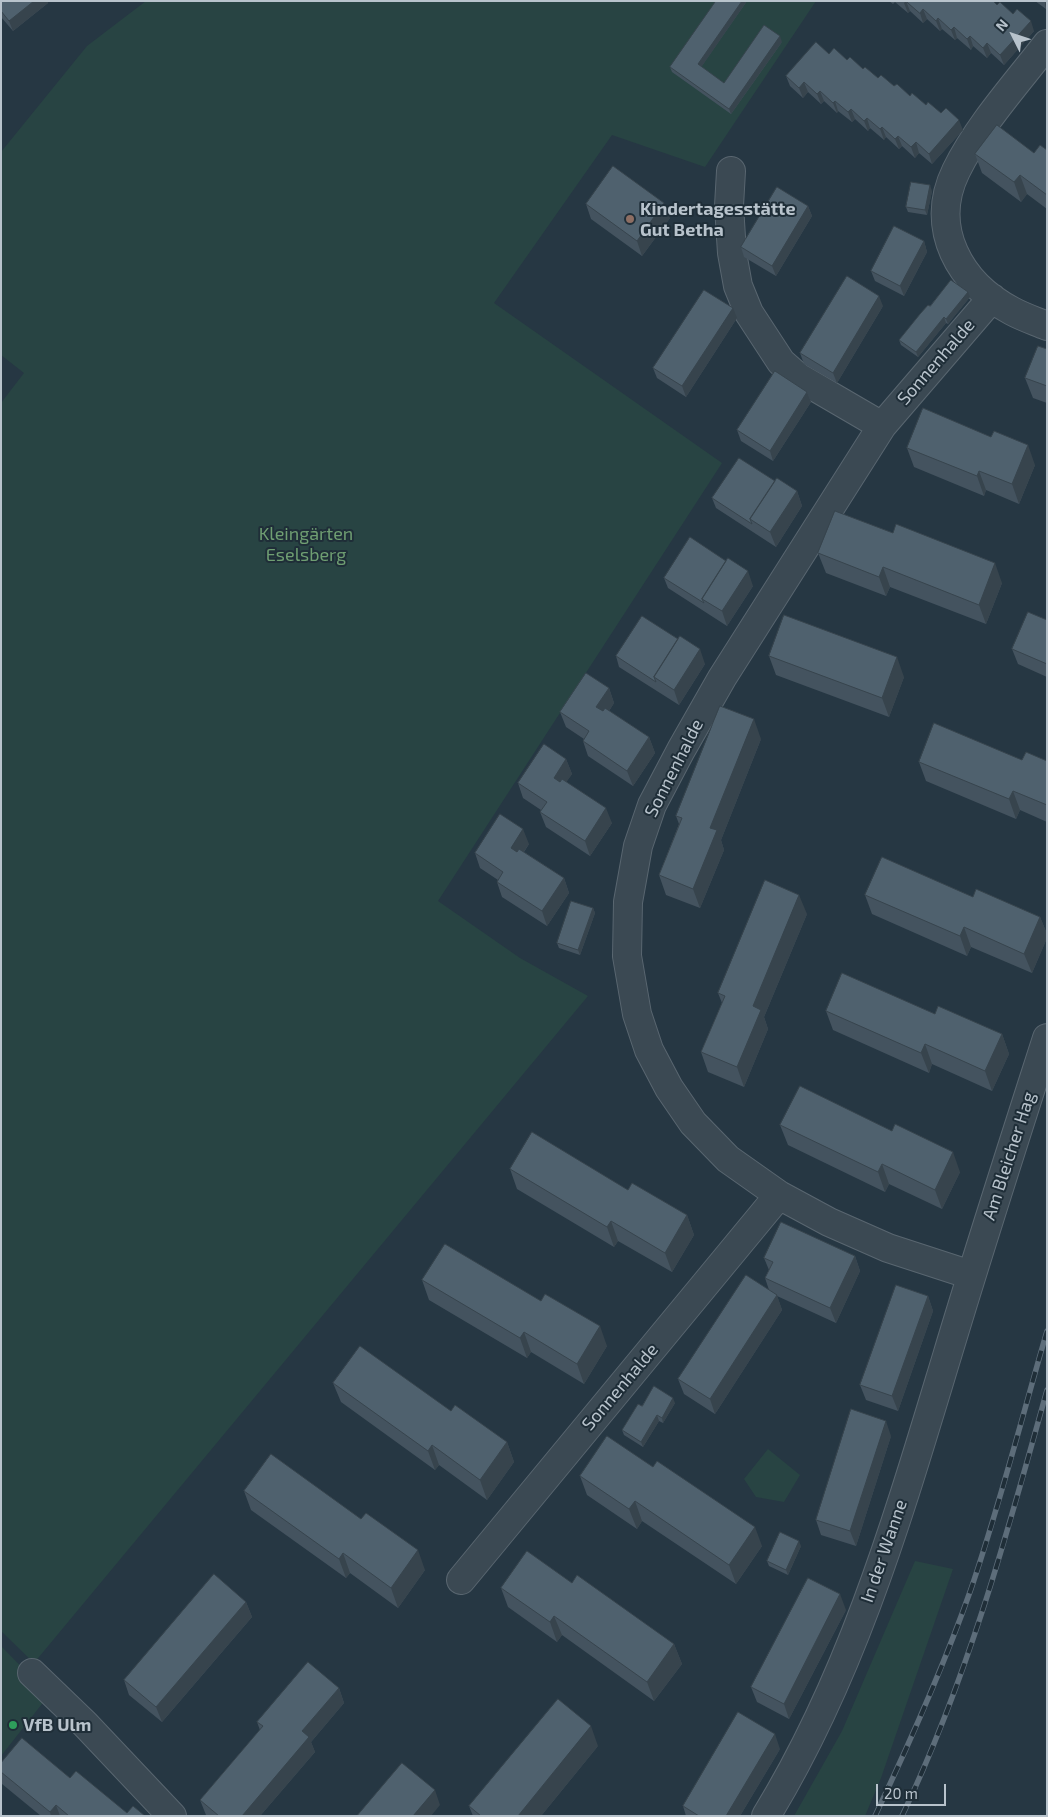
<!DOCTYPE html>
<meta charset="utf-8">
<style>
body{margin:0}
#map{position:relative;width:1048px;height:1817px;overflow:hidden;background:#263743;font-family:"Exo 2",sans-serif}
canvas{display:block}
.frame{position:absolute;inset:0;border:2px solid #b8c3cc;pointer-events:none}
.north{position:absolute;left:988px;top:10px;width:50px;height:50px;-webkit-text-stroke:4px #1f2e38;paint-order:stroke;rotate:311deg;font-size:14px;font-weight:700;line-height:20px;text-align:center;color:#b8c3cc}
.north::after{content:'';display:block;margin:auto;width:18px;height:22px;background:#b8c3cc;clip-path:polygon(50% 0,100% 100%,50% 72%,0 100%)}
.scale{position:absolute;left:876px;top:1784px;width:70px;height:22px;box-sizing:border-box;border:2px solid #b8c3cc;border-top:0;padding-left:6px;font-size:15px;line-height:18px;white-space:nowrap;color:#b8c3cc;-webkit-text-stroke:4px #1f2e38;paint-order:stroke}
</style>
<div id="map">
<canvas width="1048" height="1817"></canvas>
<div class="frame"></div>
<div class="north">N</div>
<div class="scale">20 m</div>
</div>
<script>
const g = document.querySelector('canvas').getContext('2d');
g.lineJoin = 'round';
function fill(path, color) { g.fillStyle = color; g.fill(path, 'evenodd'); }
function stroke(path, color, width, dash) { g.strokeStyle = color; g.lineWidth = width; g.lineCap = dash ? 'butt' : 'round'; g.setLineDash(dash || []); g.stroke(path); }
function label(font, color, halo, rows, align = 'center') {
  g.font = font + ' "Exo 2",sans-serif'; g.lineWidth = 4; g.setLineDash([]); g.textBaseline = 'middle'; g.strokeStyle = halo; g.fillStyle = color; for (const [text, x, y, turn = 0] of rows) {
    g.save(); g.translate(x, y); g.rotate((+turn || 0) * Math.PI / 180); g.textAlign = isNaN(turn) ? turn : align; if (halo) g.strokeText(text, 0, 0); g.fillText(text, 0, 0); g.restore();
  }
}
fill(new Path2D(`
 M146 1H816L705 167 612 135 494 303 722 463 438 901 520 958 588 996 34 1663 1 1631V403L24 373 1 355V152L87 46Z
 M768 1449 800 1475 784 1502 756 1497 744 1479Z
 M915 1561 953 1569 881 1778 865 1816H794L842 1731Z
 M1 1646 49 1695 1 1756Z`), '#284443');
const minor = new Path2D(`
 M1047 44C1016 84 978 126 956 171 928 228 960 284 1012 311 1023 317 1035 321 1047 326
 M731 171 729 206 732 253 738 286 749 313 781 362 798 377 882 426
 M971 1275 888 1248 829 1222 779 1195 728 1159 693 1123 669 1088 649 1050 637 1014 627 956 628 902 638 846 652 805 681 750 722 678 882 426 992 298
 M461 1580 779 1195
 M32 1673 85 1724 172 1816
 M766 1816C853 1674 899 1514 947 1356 979 1249 1013 1144 1047 1038`);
stroke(minor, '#596670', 30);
stroke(minor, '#3b4953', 28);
const rail = new Path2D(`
 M875 1816C910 1742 944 1666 971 1589 1000 1504 1022 1417 1047 1331
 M902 1816C967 1680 1007 1535 1047 1390`);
stroke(rail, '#5d6d7a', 5.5);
stroke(rail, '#1f2e38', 4, [11]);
fill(new Path2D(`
 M1 1 48 3 13 31 1 17Z
 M716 1H747L701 67 724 83 782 42 731 114 672 72 670 67Z
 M889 1H993L997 5 1013 14 1034 31 1004 65 991 53 987 58 973 46 971 50 957 38 955 40 942 29 940 31 927 19 923 23 910 11 908 13 895 2 893 4Z
 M1035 1H1047V8L1046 9Z
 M829 54 847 60 878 78 894 86 926 105 963 130 932 164 919 153 915 158 902 146 899 149 886 137 884 140 870 128 868 131 855 119 852 122 838 111 837 113 824 101 821 104 808 92 803 98 790 86 786 76Z
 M1047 150V209L1027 194 1021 202 982 173 975 154 1034 153Z
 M932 191 927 215 908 212 906 207Z
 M586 204 670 218 642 256 591 219Z
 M808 206 812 216 776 276 744 257 741 247Z
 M924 241 927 252 904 296 875 281 871 271Z
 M970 297 948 324 946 323 918 357 901 345 899 340 930 306Z
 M883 306 837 383 804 364 800 353Z
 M737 318 686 397 657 378 653 368Z
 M1047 349V403L1033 398 1025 378Z
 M807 392 811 402 773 461 741 441 737 430Z
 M907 448 1035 465 1019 504 986 490 984 496 914 467Z
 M775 481 797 491 802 506 776 547 716 508 712 498Z
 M818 553 1002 583 986 624 890 587 886 596 826 573Z
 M664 578 753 586 727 626 668 588Z
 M1047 620V677L1018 664 1012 649Z
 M678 639 705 664 679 705 619 667 616 656Z
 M769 656 904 677 889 717 776 675Z
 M609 688 614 703 609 711 649 737 655 753 633 786 588 756 583 741 584 739 566 727 560 712Z
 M761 739 721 840 724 850 700 908 666 895 659 875 679 824 676 816Z
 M566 759 572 774 566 782 612 823 590 856 546 827 540 812 541 810 523 798 518 783Z
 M1022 760 1047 761V822L1020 810 1016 819 926 781 919 762Z
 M529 844 524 852 564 878 569 893 547 926 502 897 497 882 498 880 480 868 475 853Z
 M865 895 973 897 1040 917 1047 934V938L1032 973 971 947 967 956 872 914Z
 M593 908 595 913 580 955 559 948 557 943Z
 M807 914 764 1017 768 1029 744 1087 708 1072 701 1052 722 1003 718 993Z
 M826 1011 935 1014 1002 1034 1009 1054 992 1091 932 1064 929 1073 833 1030Z
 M780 1125 960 1172 942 1209 889 1184 885 1192 788 1145Z
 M510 1169 628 1190 687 1215 694 1235 672 1272 618 1241 614 1247 517 1189Z
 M855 1256 860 1271 836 1323 777 1296 782 1310 715 1414 684 1394 678 1379 769 1290 765 1278 769 1270 764 1258Z
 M422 1280 607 1346 584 1384 531 1352 527 1358 429 1300Z
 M928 1296 933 1311 898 1411 866 1400 860 1385Z
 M333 1383 451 1411 507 1442 514 1462 487 1500 439 1465 435 1470 341 1402Z
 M675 1403 663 1423 659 1421 643 1447 624 1435 622 1430 642 1406Z
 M891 1436 856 1546 821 1535 816 1520Z
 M580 1476 762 1546 736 1584 642 1521 637 1529 587 1495Z
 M244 1491 425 1570 398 1608 350 1573 346 1578 251 1510Z
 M801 1546 788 1575 769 1566 767 1561Z
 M572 1583 674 1644 682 1664 654 1701 562 1635 557 1642 508 1607 501 1588Z
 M246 1602 252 1617 162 1722 129 1695 124 1680Z
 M846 1610 789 1719 757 1702 751 1687Z
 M339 1688 344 1703 311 1742 315 1752 260 1816H207L206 1815 200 1800 260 1730 257 1722Z
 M598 1746 541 1816H473L469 1806Z
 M780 1749 740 1816H686L683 1806Z
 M1 1763 70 1778 127 1813 145 1816H41L2 1784 1 1781Z`), '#44535f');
fill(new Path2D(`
 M34 1H48V3L13 31 9 21Z
 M742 1H747L700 69 698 64Z
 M906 1 910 11 908 13 904 3Z
 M1046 1H1047L1046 9 1045 4Z
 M923 9 927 19 923 23 920 13Z
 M938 18 942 29 940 31 936 21Z
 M1031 21 1034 31 1004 65 1000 55Z
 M954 27 957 38 955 40 951 30Z
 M780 36 782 42 731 114 729 109Z
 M970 36 973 46 971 50 967 39Z
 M987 43 991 53 987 58 983 48Z
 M804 82 808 92 803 98 799 88Z
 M820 91 824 101 821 104 817 94Z
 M835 101 838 111 837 113 833 103Z
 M851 109 855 119 852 122 848 112Z
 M867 118 870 128 868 131 864 121Z
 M959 120 963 130 932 164 929 154Z
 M882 127 886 137 884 140 880 129Z
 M898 136 902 146 899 149 895 139Z
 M916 142 919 153 915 158 911 147Z
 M1020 175 1027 194 1021 202 1014 182Z
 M930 185 932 191 927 215 925 210Z
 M664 203 670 218 642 256 637 241Z
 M808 206 812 216 776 276 772 266Z
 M924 241 927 252 904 296 900 286Z
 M968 292 970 297 948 324 946 319Z
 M879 296 883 306 837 383 833 373Z
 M733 308 737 318 686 397 682 386Z
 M944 317 946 323 918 357 916 352Z
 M807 392 811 402 773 461 770 451Z
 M1028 445 1035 465 1019 504 1012 484Z
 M979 471 986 490 984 496 977 476Z
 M797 491 802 506 776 547 770 532Z
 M995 563 1002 583 986 624 979 605Z
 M883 567 890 587 886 596 879 577Z
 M748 571 753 586 727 626 722 611Z
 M700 649 705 664 679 705 674 690Z
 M897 657 904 677 889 717 882 698Z
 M609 688 614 703 602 722 596 707Z
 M754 719 761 739 721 840 724 850 700 908 693 889 710 828Z
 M649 737 655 753 633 786 627 771Z
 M566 759 572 774 559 793 554 778Z
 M1013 791 1020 810 1016 819 1009 799Z
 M606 808 612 823 590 856 585 841Z
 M523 829 529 844 516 863 511 848Z
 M564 878 569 893 547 926 542 911Z
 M799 895 807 914 764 1017 768 1029 744 1087 737 1067 753 1006Z
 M593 908 595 913 580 955 578 950Z
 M1040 917 1047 934V938L1032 973 1024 954Z
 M964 927 971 947 967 956 960 936Z
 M1002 1034 1009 1054 992 1091 985 1071Z
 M925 1044 932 1064 929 1073 921 1053Z
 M953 1152 960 1172 942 1209 935 1190Z
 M882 1164 889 1184 885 1192 878 1172Z
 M687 1215 694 1235 672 1272 665 1253Z
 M611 1221 618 1241 614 1247 607 1227Z
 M855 1256 860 1271 836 1323 830 1308Z
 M777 1295 782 1310 715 1414 710 1399Z
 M928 1296 933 1311 898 1411 892 1396Z
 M600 1326 607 1346 584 1384 577 1364Z
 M524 1332 531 1352 527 1358 520 1338Z
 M673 1398 675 1403 663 1423 662 1418Z
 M657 1415 659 1421 643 1447 641 1442Z
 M886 1421 891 1436 856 1546 850 1531Z
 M507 1442 514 1462 487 1500 480 1480Z
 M432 1445 439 1465 435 1470 428 1451Z
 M635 1501 642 1521 637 1529 629 1509Z
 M755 1527 762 1546 736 1584 729 1565Z
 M799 1541 801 1546 788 1575 786 1570Z
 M418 1550 425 1570 398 1608 391 1588Z
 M343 1553 350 1573 346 1578 339 1559Z
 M840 1594 846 1610 789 1719 784 1704Z
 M246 1602 252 1617 162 1722 156 1707Z
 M554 1616 562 1635 557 1642 550 1622Z
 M674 1644 682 1664 654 1701 647 1682Z
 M339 1688 344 1703 311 1742 315 1752 260 1816H242L302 1731Z
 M591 1726 598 1746 541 1816H518Z
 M775 1734 780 1749 740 1816H726Z
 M435 1790 440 1805 431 1816H413Z
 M56 1805 60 1816H51L50 1812Z`), '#37444d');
const building = new Path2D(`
 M1 1H34L9 21 1 11Z
 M716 1H742L698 64 724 83 764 25 780 36 729 109 670 67Z
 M906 1H993L997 5 1000 2 1013 14 1017 9 1031 21 1000 55 987 43 983 48 970 36 967 39 954 27 951 30 938 18 936 21 923 9 920 13Z
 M816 42 829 54 834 48 847 60 850 57 863 69 865 67 878 78 881 75 894 86 897 84 910 96 912 93 926 105 928 102 941 113 946 108 959 120 929 154 916 142 911 147 898 136 895 139 882 127 880 129 867 118 864 121 851 109 848 112 835 101 833 103 820 91 817 94 804 82 799 88 786 76Z
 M997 125 1034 153 1040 145 1047 150V195L1020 175 1014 182 975 154Z
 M613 166 664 203 637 241 586 204Z
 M911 182 930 185 925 210 906 207Z
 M777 187 808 206 772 266 741 247Z
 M894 226 924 241 900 286 871 271Z
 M847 276 879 296 833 373 800 353Z
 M951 280 968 292 946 319 944 317 916 352 899 340 920 314 928 305 930 306Z
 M704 290 733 308 682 386 653 368Z
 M1038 346 1047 349V386L1025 378Z
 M775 371 807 392 770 451 737 430Z
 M923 408 991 437 994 431 1028 445 1012 484 979 471 977 476 907 448Z
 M739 458 775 481 750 519 752 524 712 498Z
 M777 478 797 491 770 532 750 519Z
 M835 511 893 533 896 524 995 563 979 605 883 567 879 577 818 553Z
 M690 537 726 561 702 599 704 603 664 578Z
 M728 558 748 571 722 611 702 599Z
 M1028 612 1047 620V664L1012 649Z
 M784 615 897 657 882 698 769 656Z
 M642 616 678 639 654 677 656 682 616 656Z
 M680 636 700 649 674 690 654 677Z
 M586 673 609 688 596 707 603 711 605 708 649 737 627 771 583 741 589 731 560 712Z
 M720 706 754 719 710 828 717 830 693 889 659 875 682 818 676 816Z
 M934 723 1022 760 1026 752 1047 761V805L1013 791 1009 799 919 762Z
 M544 744 566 759 554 778 560 782 562 779 606 808 585 841 540 812 547 802 518 783Z
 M500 814 523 829 511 848 517 852 519 849 564 878 542 911 497 882 503 872 475 853Z
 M882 857 973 897 976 889 1040 917 1024 954 964 927 960 936 865 895Z
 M765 880 799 895 753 1006 761 1010 737 1067 701 1052 725 996 718 993Z
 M571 901 593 908 578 950 557 943Z
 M842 973 935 1014 938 1006 1002 1034 985 1071 925 1044 921 1053 826 1011Z
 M800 1086 892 1131 895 1124 953 1152 935 1190 882 1164 878 1172 780 1125Z
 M532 1132 628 1190 632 1183 687 1215 665 1253 611 1221 607 1227 510 1169Z
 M781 1222 855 1256 830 1308 765 1278 773 1262 764 1258Z
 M445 1244 541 1301 545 1294 600 1326 577 1364 524 1332 520 1338 422 1280Z
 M746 1275 777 1295 710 1399 678 1379Z
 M896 1285 928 1296 892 1396 860 1385Z
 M360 1346 451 1411 455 1405 507 1442 480 1480 432 1445 428 1451 333 1383Z
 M654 1386 673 1398 662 1418 657 1415 641 1442 622 1430 638 1404 642 1406Z
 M851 1409 886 1421 850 1531 816 1520Z
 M607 1436 653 1467 657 1461 755 1527 729 1565 635 1501 629 1509 580 1476Z
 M271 1454 361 1519 366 1513 418 1550 391 1588 343 1553 339 1559 244 1491Z
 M780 1532 799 1541 786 1570 767 1561Z
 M527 1551 572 1583 577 1575 674 1644 647 1682 554 1616 550 1622 501 1588Z
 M214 1574 246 1602 156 1707 124 1680Z
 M808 1578 840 1594 784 1704 751 1687Z
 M308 1662 339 1688 302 1731 309 1737 242 1816H219L200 1800 263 1726 257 1722Z
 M558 1699 591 1726 518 1816H481L469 1806Z
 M738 1712 775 1734 726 1816H699L683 1806Z
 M22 1738 70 1778 76 1771 127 1813 133 1806 145 1816H69L56 1805 50 1812 1 1772V1763Z
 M402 1763 435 1790 413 1816H357Z`);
fill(building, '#4f616e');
stroke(building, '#37444d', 1);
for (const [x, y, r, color] of [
 [630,219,5,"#8d6e63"],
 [13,1725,5,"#2e9e5b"]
]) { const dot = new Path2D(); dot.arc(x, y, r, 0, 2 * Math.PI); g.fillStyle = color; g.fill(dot); stroke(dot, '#1f2e38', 2); }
label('bold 18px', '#b8c3cc', '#1f2e38', [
 ["Kindertagesstätte",640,209],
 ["Gut Betha",640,230],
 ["VfB Ulm",23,1725]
], 'left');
label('18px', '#b8c3cc', '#1f2e38', [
 ["Sonnenhalde",936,362,-49],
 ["Sonnenhalde",674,768,-63],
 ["Am Bleicher Hag",1009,1156,-72],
 ["Sonnenhalde",620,1387,-50],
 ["In der Wanne",884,1551,-71]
]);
label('18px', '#6f9e72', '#1f2e38', [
 ["Kleingärten",306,534],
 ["Eselsberg",306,555]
]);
</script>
